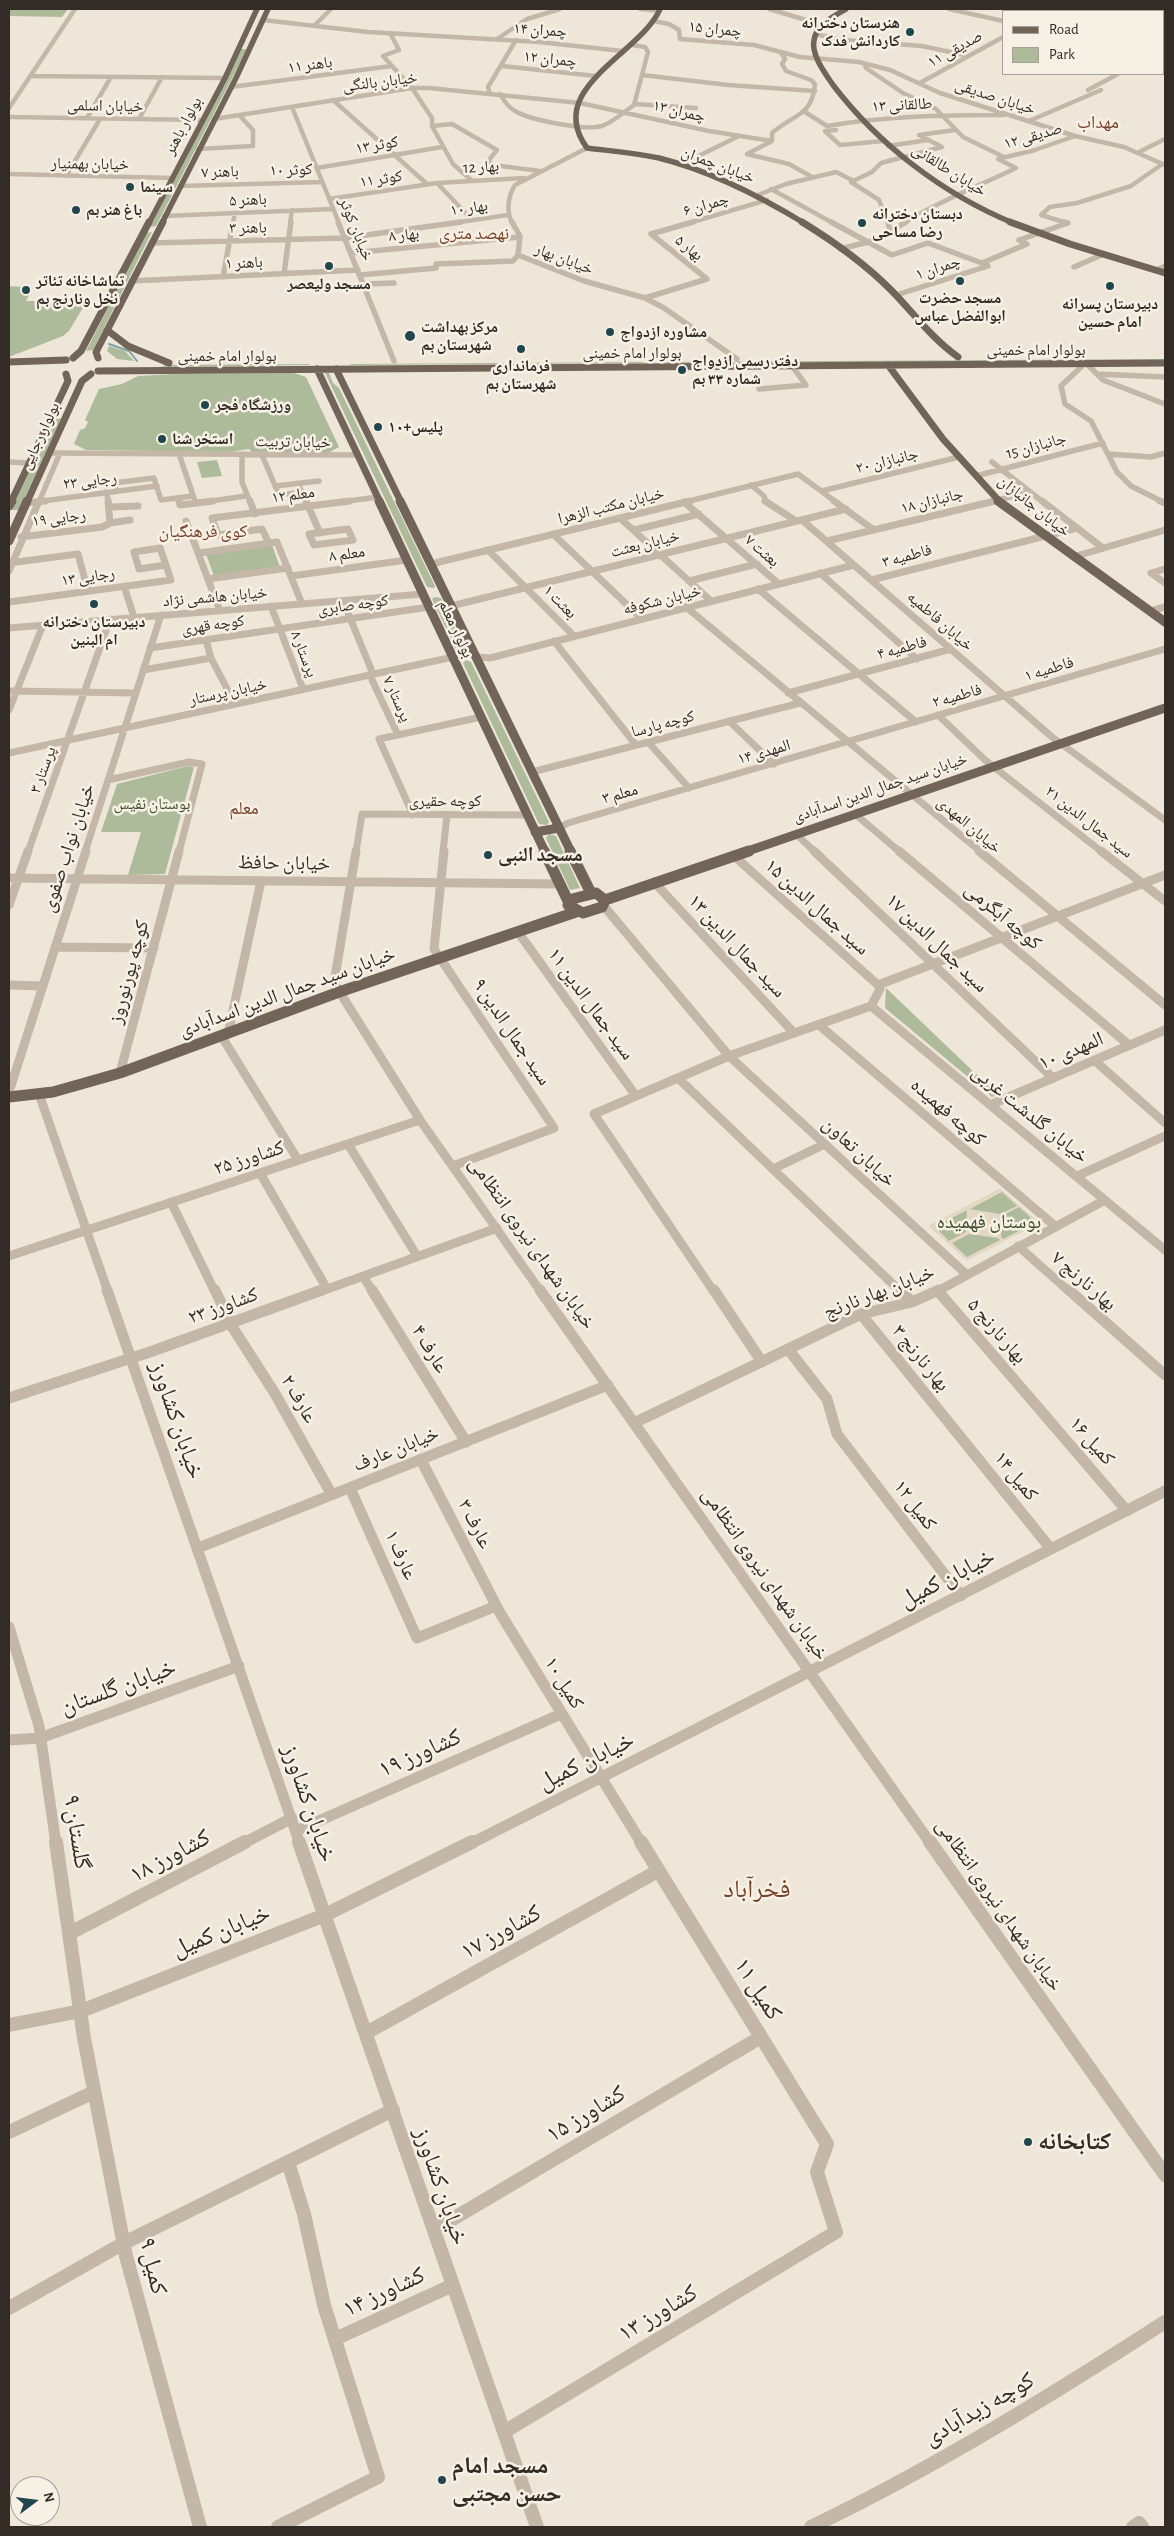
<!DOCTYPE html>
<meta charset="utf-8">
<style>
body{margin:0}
#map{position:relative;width:1174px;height:2536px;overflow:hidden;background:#eee6d9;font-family:"Alegreya Sans",sans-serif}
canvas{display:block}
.frame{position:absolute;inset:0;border:10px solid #322b26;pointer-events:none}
.legend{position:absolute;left:1002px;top:10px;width:162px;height:65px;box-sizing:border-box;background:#f6f0e5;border:1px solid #a8a199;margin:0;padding:6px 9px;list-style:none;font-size:15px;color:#322b26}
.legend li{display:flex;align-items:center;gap:10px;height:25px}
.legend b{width:25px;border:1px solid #a8a199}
.north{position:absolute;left:10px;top:2476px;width:50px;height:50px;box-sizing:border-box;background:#f6f0e5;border:1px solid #a8a199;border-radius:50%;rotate:75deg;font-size:14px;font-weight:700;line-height:20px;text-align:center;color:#322b26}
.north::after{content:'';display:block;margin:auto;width:18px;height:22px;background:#21474e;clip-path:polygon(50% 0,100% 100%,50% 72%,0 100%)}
</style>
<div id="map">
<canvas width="1174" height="2536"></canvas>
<div class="frame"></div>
<ul class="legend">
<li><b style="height:6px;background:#726459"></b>Road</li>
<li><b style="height:14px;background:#aebb9b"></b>Park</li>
</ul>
<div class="north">N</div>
</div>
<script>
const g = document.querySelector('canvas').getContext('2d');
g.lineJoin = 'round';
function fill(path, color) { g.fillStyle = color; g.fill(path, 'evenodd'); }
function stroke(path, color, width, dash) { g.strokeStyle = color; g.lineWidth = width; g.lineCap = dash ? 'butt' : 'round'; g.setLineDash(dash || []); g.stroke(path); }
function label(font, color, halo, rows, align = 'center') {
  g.font = font + ' "Alegreya Sans","Noto Naskh Arabic",sans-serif'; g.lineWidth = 5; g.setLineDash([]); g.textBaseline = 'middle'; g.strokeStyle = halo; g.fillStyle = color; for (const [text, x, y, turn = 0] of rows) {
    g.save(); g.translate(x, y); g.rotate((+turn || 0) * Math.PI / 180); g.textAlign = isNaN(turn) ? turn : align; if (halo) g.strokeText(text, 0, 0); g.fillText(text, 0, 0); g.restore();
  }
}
fill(new Path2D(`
 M9 9H68L62 17 9 16Z
 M241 49H247L156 226 150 227Z
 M152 232 93 350 86 351 146 233Z
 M9 286 23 287 20 293H30L26 301H87L69 331 63 336 9 357Z
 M109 346 125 351 134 361 117 359 107 351Z
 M1165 359V361L665 363 668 362Z
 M642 362 645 363 349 365 352 364Z
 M308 364 311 365 162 367 165 365Z
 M294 373 306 377 339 447 328 453 252 452 249 449 229 452 86 450 74 444 80 430 85 428 88 422 85 420 99 389 122 384 138 376 174 374Z
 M325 373H329L333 383 339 388 435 586 434 588 427 587Z
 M57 417 61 419 19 510H11L54 419Z
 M217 460 222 476 202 478 197 462Z
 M272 545 280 567 214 576 206 554Z
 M435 597 441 598 464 647 463 650 456 649 432 599Z
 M466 660 471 662 549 822 547 825 539 824 463 663Z
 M188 766 194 767 165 874 128 875 141 832H101L117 784Z
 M549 834 556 836 580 888 570 890 546 838Z
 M886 988 998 1095 992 1097 885 1008Z
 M1000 1189 1039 1223 967 1260 929 1226Z`), '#aebb9b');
fill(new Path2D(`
 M1000 1189 1039 1223 967 1260 929 1226ZM1002 1192 1017 1206 1000 1214 970 1209ZM1019 1207 1033 1220V1224L1003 1239 1001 1237 1002 1216ZM967 1210 966 1232 949 1241 935 1227ZM969 1234 998 1238 1000 1240 967 1257 952 1243Z`), '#e4d8c2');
stroke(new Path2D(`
 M109 344 129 351 137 361`), '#7ba2a8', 2);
stroke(new Path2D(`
 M640 9 660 11
 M769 9 823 25
 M949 9 1003 21
 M1009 11 1015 9
 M263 20 368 32 539 42 622 51
 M654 21 669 24 679 30 680 39 754 45 800 57 859 62 890 70 940 93 1075 136 1124 147 1165 165
 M314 26 331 9
 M390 33 399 50 383 56 412 88 432 118V126L453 164 471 180
 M815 34 843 40 922 46 969 56
 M497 39 527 19 560 9
 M1163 56 1165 54
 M865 65 866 68 903 93 936 109 963 137 1004 157
 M502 66 596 76
 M642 75 728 85 815 91
 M30 76 225 78
 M920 83 1003 37
 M231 87 392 66
 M1088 90 1118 74
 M490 94 488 87 516 40
 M500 94C504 101 508 107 515 111 530 120 585 131 602 126 613 122 624 112 634 105L648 52 645 47 632 45
 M333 100 427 184
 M635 104 696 108
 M292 107 339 223
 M9 108 75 9
 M805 112 827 126C886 116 944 115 1004 115
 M9 117 201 120
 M87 118 111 77
 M139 119 162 77
 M214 119 412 88H429L580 103 709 131 772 141
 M1029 121 1101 90
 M432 126 452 124 497 150 488 161 493 165 540 171
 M836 130 825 131 840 145 884 141
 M772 141V133C793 114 812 117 815 84L811 80 786 71 782 64 785 59 781 53
 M772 141 747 154 789 164 812 177
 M888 146 928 140
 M942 147 919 135 955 130
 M198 149 253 146V130L240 116
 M1137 153 1165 139
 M998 159 1035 150 1075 136
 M680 165 739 136
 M317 168 442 147
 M9 174 171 178
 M66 176 100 119
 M851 182 872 172 881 163 942 147
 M851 182 879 200 888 223
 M437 183 472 220
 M180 186 322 182
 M771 189 833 223
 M758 195 786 184 836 172 854 181
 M329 199 437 183 524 178
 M164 216 333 209
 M233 223 235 213
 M290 223 292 210
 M453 223 508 215
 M512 223C506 211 508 196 515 185L587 148
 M689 223 767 200
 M904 223C939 201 979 186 1016 168L998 159
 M1067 223 1041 215 1050 207 1077 203 1131 186 1161 165`), '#c4b7a7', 4.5);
stroke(new Path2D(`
 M338 222 394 361
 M512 222 520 236 518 255 584 281 645 298 664 308 737 359
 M831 222 892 255 928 243 987 265
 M888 222 890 231
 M651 234 693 222
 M151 243 345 238 461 222
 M840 249 876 240 906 222
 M351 253 520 237
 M982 263 1027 244 1019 240 1068 223 1063 222
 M1074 267 1104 254
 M1157 270 1165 266
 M284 274 291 222
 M360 275 436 268V264L513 261 518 255
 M223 277 233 222
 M131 281 358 270
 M364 284 394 283
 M896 295 988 266
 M645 298 707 279 651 234
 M1081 364 1082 366 1061 386 1065 404 1091 421 1117 472 1131 486 1163 502
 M1087 364 1103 380 1165 404
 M1097 374 1165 377
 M759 389 806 385 792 366
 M49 453 358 455
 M179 454 195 501
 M1109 454 1151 457 1165 453
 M242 455V482L250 502
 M262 455 279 495 303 492
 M9 462 29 463
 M992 462 1043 502
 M976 476 1103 443
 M298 483 306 502
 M751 485 764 496 766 502
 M275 486 319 481
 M116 491 114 483 154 478 161 500 193 496
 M822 491 959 457
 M106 492 109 502
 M178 498 179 502
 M35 502 157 486
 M39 502 60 453
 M204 502 246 496
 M340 502 378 497
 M685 502 798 474 836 502
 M989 502 1030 492`), '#c4b7a7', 5.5);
stroke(new Path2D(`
 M108 501 110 523
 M179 501 180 505 213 501
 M250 501 255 514
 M306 501 320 533
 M765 501 796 521
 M834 501 874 530
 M1042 501 1103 548
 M1160 501 1165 503
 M684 502 779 584
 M26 503 45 501
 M110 507 138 506
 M620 518 711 601
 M802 520 1052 737 1165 820
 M186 521 220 611
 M348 529 353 540 314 545 309 534Z
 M634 530 699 514
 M553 534 642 619
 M21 537 102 527 110 523 130 520
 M827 541 995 501
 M269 543 262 529 218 535 212 518 350 501
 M160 548 166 565 139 569 134 552Z
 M488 550 574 636
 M199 553 277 542 302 604
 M1073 557 1165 530
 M9 563 78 554 88 591
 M431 564 690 501
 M1165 569 1151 573 1165 583
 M9 571 39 501
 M820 573 917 659
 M291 576 407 560
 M208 579 288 568
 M871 580 1077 528
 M689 581 757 564
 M124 586 134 617
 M758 589 916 722
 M343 601 371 669 372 680 398 735
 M9 602 171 580 166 565
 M271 606 303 689
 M451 606 846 509
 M686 607 981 852
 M1150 611 1165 607
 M9 628 423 594
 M206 640 211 658 235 704
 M554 641 636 745
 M150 648 429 607
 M476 657 490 658 854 565
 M143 670 211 658
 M9 691 136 693
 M788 693 951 649
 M9 710 43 625
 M938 715 985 760 1102 852
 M729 721 774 764
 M648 742 689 788
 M9 753 453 657
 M532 772 800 703
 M108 780 189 762 202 764 179 852
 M855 814 900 852
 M413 815 379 739 481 717
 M559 828 568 823 1165 649
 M796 834 815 852
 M28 852 110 619
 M85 852 161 615
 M356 852 362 814 527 815
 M443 852 447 815`), '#c4b7a7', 7);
stroke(new Path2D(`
 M356 851 334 983 420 1120 541 1292
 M444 851 434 949 554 1128 453 1166
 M814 851 1053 1078
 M899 851 1129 1045
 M979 851 1165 1005
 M1101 851 1165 901
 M733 855 878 985
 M9 878 560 884
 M654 882 794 1033
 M9 905 28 851
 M603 905 729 1056 966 1274
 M518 932 636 1096
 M55 947 154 948
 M9 985 43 986
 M878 985 1165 875
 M871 1006 1165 1250
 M819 1025 1055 1226
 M228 1034 261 881
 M222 1037 298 1160
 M1094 1060 1165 1123
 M120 1073 179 851
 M678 1078 901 1292
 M9 1092 86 851
 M39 1094 108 1292
 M990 1105 1165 1030
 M348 1144 417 1256
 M773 1169 825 1144
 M260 1173 327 1289
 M1077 1176 1165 1136
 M171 1202 215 1292
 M1018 1246 1070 1292
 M9 1256 420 1120
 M363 1276 373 1292
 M319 1292 497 1228
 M714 1292 594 1114 729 1056 871 1006 880 989 878 985
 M936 1292 1105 1200`), '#c4b7a7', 9);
stroke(new Path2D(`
 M107 1290 300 1844
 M215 1290 233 1328 274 1392 332 1495
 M372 1290 466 1442
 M540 1290 931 1844
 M714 1290 762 1362
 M900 1290 912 1302
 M1069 1290 1165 1375
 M938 1291 1127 1511
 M861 1314 1051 1549
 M788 1349 827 1399 837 1434 961 1596
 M9 1398 150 1352 322 1290
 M634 1423 861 1314 912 1302 939 1290
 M421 1460 500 1613 642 1844
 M350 1488 417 1638 496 1606
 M198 1548 608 1385
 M9 1627 39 1726 56 1844
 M9 1740 40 1738 239 1666
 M296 1831 561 1714
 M242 1844 292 1818
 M470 1844 1165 1491`), '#c4b7a7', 11);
stroke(new Path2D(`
 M56 1842 84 2038 126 2256 200 2527
 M299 1842 537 2527
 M930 1842 1165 2175
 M70 1933 245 1842
 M9 2025 81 2011 325 1915 472 1842
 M366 2033 658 1871
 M9 2132 94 2092
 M434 2230 761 2037
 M9 2308 124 2243 393 2110
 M335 2339 453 2285
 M504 2432 836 2232 817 2172 827 2144 641 1842
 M278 2527 378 2477 324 2305 304 2214 288 2162
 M811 2527C934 2468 1050 2396 1165 2322
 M1133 2527 1139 2523 1142 2527`), '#c4b7a7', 14);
stroke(new Path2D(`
 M660 9C641 54 543 88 587 148 611 151 635 153 659 158 711 171 758 195 804 223
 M846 9C834 16 816 25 814 40 811 55 825 73 833 85 879 145 943 194 1013 223
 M149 223 225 78 257 9
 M162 223 236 78 268 9`), '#726459', 5.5);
stroke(new Path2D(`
 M802 222C833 241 865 264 890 289 913 312 931 338 958 357
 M1010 222 1070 244 1165 273
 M107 330 128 346 169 363
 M73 358 81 351 149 222
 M98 358 96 352 163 222
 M9 362 66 360
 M888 365 943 439 1000 502
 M317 369 380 502
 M336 369 401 502
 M98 371 1165 363
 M11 502 68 381 66 374
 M27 502 82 381 91 374`), '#726459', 7);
stroke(new Path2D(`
 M379 501 545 852
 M400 501 571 852
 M998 501 1165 622
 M9 506 12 501
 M9 541 27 501
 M535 832 559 828
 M745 852 1165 708`), '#726459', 9);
stroke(new Path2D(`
 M544 851 569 903
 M570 851 591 893
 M596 893 605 900 602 907 583 913 568 905 572 899Z
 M605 900 749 851
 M9 1097 53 1092 120 1073 339 992 576 912`), '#726459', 11);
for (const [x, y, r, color] of [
 [910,32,5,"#21474e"],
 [130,187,5,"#21474e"],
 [76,210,5,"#21474e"],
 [862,223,5,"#21474e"],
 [329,266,5,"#21474e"],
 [960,281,5,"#21474e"],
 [1110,286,5,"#21474e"],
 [26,290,5,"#21474e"],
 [610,332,5,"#21474e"],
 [410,336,6,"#21474e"],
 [521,349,5,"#21474e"],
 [682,370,5,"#21474e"],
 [205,405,5,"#21474e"],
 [378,427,5,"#21474e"],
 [162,439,5,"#21474e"],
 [94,604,5,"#21474e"],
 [488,855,5,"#21474e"],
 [1028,2142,5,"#21474e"],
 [442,2480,5,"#21474e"]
]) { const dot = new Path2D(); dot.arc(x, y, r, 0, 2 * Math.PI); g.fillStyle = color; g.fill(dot); stroke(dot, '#f6f0e5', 2); }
label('bold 16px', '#322b26', '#f6f0e5', [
 ["هنرستان دخترانه",900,23,"right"],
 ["کاردانش فدک",900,41,"right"],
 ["سینما",140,187],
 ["باغ هنر بم",86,210],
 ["دبستان دخترانه",872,214],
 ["رضا مساحی",872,232],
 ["تماشاخانه تئاتر",36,281],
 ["نخل ونارنج بم",36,299],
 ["مسجد ولیعصر",329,284,"center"],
 ["مسجد حضرت",960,298,"center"],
 ["ابوالفضل عباس",960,316,"center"],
 ["دبیرستان پسرانه",1110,304,"center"],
 ["امام حسین",1110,322,"center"],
 ["مرکز بهداشت",421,327],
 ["شهرستان بم",421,345],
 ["مشاوره ازدواج",620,332],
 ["دفتر رسمی ازدواج",692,361],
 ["شماره ۳۳ بم",692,379],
 ["فرمانداری",521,366,"center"],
 ["شهرستان بم",521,384,"center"],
 ["ورزشگاه فجر",215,405],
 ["پلیس+۱۰",388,427],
 ["استخر شنا",172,439],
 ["دبیرستان دخترانه",94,622,"center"],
 ["ام البنین",94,640,"center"]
], 'left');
label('16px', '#322b26', '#f6f0e5', [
 ["چمران ۱۵",715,29,6],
 ["چمران ۱۴",540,30,4],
 ["صدیقی ۱۱",955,49,-29],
 ["چمران ۱۲",550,59,6],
 ["باهنر ۱۱",310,65,-8],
 ["خیابان بالنگی",380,82,-7],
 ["خیابان صدیقی",995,97,18],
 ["طالقانی ۱۳",902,105,-3],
 ["خیابان اسلمی",105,106,1],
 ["چمران ۱۳",679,111,13],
 ["بولوار باهنر",183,126,-62],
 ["صدیقی ۱۲",1033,136,-16],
 ["کوثر ۱۳",377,145,-10],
 ["خیابان بهمنیار",90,164,1],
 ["خیابان چمران",718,165,21],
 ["بهار 12",481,167,-3],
 ["کوثر ۱۰",291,170,-2],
 ["خیابان طالقانی",949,170,32],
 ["باهنر ۷",220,172,-2],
 ["کوثر ۱۱",381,179,-9],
 ["باهنر ۵",248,200,-3],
 ["چمران ۶",706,205,-16],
 ["بهار ۱۰",469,208,-8],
 ["باهنر ۳",248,228,-1],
 ["خیابان کوثر",356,229,68],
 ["بهار ۸",404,235,-6],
 ["بهار ۵",689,248,39],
 ["خیابان بهار",564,259,21],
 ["باهنر ۱",244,263,-3],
 ["چمران ۱",938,268,-18],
 ["بولوار امام خمینی",1036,350],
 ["بولوار امام خمینی",632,353],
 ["بولوار امام خمینی",227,356],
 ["بولوار رجایی",40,436,-65],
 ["خیابان تربیت",293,442,1],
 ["جانبازان 15",1036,446,-15],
 ["جانبازان ۲۰",887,461,-14],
 ["رجایی ۲۳",90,481,-7],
 ["معلم ۱۲",293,495,-8],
 ["جانبازان ۱۸",932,501,-14],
 ["خیابان مکتب الزهرا",611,506,-14],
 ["خیابان جانبازان",1034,506,39],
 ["رجایی ۱۹",59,518,-7],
 ["خیابان بعثت",645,544,-14],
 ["بعثت ۷",762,551,41],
 ["معلم ۸",347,554,-8],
 ["فاطمیه ۳",907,556,-15],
 ["رجایی ۱۳",88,577,-8],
 ["خیابان هاشمی نژاد",215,597,-5],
 ["خیابان شکوفه",662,600,-14],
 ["بعثت ۱",560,602,45],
 ["کوچه صابری",353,605,-8],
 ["خیابان فاطمیه",940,621,41],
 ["کوچه قهری",213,625,-8],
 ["بولوار معلم",456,629,65],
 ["فاطمیه ۴",902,648,-15],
 ["پرستار ۸",304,654,69],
 ["فاطمیه ۱",1049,669,-17],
 ["خیابان پرستار",228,692,-12],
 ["فاطمیه ۲",957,696,-16],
 ["پرستار ۷",397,699,66],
 ["کوچه پارسا",663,724,-15],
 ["المهدی ۱۴",764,752,-16],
 ["پرستار ۳",43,770,-70],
 ["خیابان سید جمال الدین اسدآبادی",880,788,-19],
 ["معلم ۳",620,794,-16],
 ["کوچه حقیری",445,801],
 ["سید جمال الدین ۲۱",1089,822,38],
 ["خیابان المهدی",969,825,40]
]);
label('16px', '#3f4d2d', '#f6f0e5', [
 ["بوستان نفیس",152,804]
]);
label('18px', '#784228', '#f6f0e5', [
 ["مهداب",1098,123],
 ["نهصد متری",474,234],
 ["کوی فرهنگیان",203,532],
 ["معلم",244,809]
]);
label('20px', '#322b26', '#f6f0e5', [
 ["خیابان نواب صفوی",68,848,-72],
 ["خیابان حافظ",284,863,1],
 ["سید جمال الدین ۱۵",817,907,42],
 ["کوچه آبگرمی",1003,916,40],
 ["سید جمال الدین ۱۷",937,943,44],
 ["سید جمال الدین ۱۳",737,946,47],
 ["کوچه پورنوروز",129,972,-75],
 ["خیابان سید جمال الدین اسدآبادی",287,992,-20],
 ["سید جمال الدین ۱۱",591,1004,54],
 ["سید جمال الدین ۹",512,1032,56],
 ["المهدی ۱۰",1071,1051,-23],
 ["کوچه فهمیده",948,1112,41],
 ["خیابان گلدشت غربی",1030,1114,39],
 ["خیابان تعاون",859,1152,43],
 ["کشاورز ۲۵",249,1158,-18],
 ["خیابان شهدای نیروی انتظامی",532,1243,55],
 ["بهار نارنج ۷",1084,1281,41],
 ["خیابان بهار نارنج",879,1292,-21],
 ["کشاورز ۲۳",223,1306,-20],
 ["بهار نارنج ۵",997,1331,49],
 ["عارف ۴",430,1349,59],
 ["بهار نارنج ۳",921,1358,51],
 ["عارف ۲",299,1399,60],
 ["کمیل ۱۶",1092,1441,49],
 ["خیابان عارف",396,1449,-22],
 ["کمیل ۱۴",1016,1476,51],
 ["کمیل ۱۲",915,1505,53],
 ["عارف ۳",475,1524,63],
 ["عارف ۱",401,1555,66],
 ["خیابان شهدای نیروی انتظامی",765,1574,55],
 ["کمیل ۱۰",564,1683,59],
 ["خیابان شهدای نیروی انتظامی",999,1905,55]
]);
label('bold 20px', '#322b26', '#f6f0e5', [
 ["مسجد النبی",498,855]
], 'left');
label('20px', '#3f4d2d', '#f6f0e5', [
 ["بوستان فهمیده",989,1222]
]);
label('24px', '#322b26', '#f6f0e5', [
 ["خیابان کشاورز",177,1420,71],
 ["خیابان کمیل",947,1578,-27],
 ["خیابان گلستان",118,1687,-20],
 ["کشاورز ۱۹",420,1753,-24],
 ["خیابان کمیل",586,1761,-26],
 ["خیابان کشاورز",309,1803,71],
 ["گلستان ۹",77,1832,81],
 ["کشاورز ۱۸",170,1856,-28],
 ["خیابان کمیل",221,1931,-22],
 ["کشاورز ۱۷",501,1932,-29],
 ["کمیل ۱۱",758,1989,58],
 ["کشاورز ۱۵",586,2114,-31],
 ["خیابان کشاورز",441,2186,71],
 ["کمیل ۹",153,2266,77],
 ["کشاورز ۱۴",384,2292,-25],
 ["کشاورز ۱۳",658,2313,-31],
 ["کوچه زیدآبادی",979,2409,-30]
]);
label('bold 24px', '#322b26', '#f6f0e5', [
 ["کتابخانه",1038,2142],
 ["مسجد امام",452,2466],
 ["حسن مجتبی",452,2494]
], 'left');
label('25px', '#784228', '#f6f0e5', [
 ["فخرآباد",757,1889]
]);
</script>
